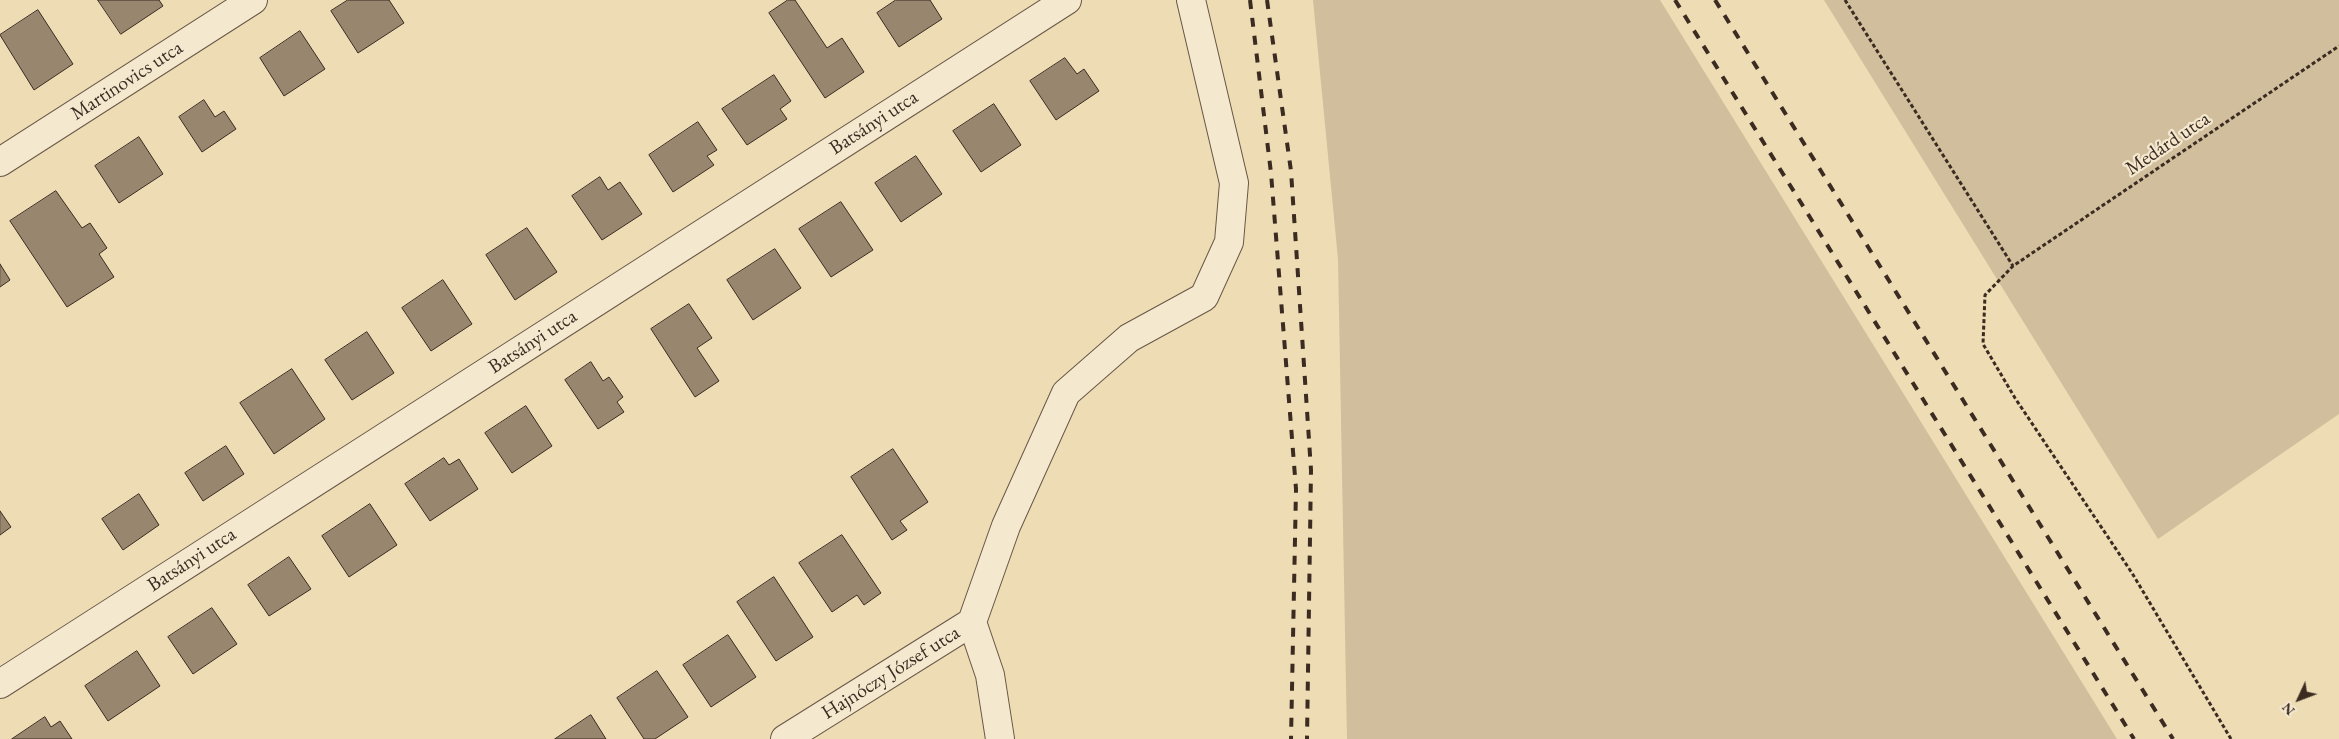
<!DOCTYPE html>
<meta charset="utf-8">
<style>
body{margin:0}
#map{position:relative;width:2339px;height:739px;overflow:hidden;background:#eedcb5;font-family:"EB Garamond",serif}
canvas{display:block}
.north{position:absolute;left:2274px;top:674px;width:50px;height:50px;-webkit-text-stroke:4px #f4e8cf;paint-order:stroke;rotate:227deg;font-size:14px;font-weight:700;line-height:20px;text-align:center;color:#3b2b21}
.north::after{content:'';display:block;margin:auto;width:18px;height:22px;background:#3b2b21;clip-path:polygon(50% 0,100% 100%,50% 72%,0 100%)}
</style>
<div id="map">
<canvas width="2339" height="739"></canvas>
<div class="north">N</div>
</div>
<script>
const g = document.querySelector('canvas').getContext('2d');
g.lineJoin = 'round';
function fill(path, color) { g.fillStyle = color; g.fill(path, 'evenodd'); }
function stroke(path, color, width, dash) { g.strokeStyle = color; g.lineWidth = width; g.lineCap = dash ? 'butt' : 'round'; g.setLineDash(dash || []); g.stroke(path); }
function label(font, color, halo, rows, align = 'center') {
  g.font = font + ' "EB Garamond",serif'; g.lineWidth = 4.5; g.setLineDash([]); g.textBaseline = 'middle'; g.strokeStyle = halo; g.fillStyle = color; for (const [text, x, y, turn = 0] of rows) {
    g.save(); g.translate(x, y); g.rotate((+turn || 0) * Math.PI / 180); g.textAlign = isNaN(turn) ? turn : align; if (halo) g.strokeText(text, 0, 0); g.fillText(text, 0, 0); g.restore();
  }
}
fill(new Path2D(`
 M1313 0H1660L2117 739H1347L1338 259Z
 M1824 0H2339V414L2158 539Z`), '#d0be9c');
const building = new Path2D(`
 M98 0H159L163 6 121 34Z
 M348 0H389L404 23 358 53 331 11Z
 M788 0H795L827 48 842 38 864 72 825 98 769 13Z
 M896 0H930L942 19 899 47 877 13Z
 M38 10 73 64 34 90 0 35Z
 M300 31 325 69 284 96 260 58Z
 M1065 58 1077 74 1084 69 1099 91 1056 120 1030 81Z
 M774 75 791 101 780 109 787 119 747 145 722 109Z
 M204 100 215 117 224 111 236 129 202 152 179 117Z
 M994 104 1021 145 981 172 953 131Z
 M698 122 717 150 707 156 714 165 673 192 649 155Z
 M139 137 163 174 119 203 95 166Z
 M916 156 942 194 901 222 875 183Z
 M600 177 608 190 620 182 642 214 602 240 572 196Z
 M56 191 82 228 90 223 107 248 99 254 114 277 67 307 10 221Z
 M841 202 873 250 831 277 799 229Z
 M527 228 557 272 515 300 486 255Z
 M775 249 801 288 753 320 727 280Z
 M0 264 10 280 0 287Z
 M443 280 472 324 431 351 402 308Z
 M689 304 712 338 697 348 719 381 695 397 651 329Z
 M367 332 394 373 352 400 325 360Z
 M591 362 603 381 609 377 623 397 617 402 624 412 598 429 565 380Z
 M292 369 325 419 274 454 240 403Z
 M526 406 552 446 512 473 485 433Z
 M226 446 244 474 203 501 185 473Z
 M893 449 928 502 900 521 907 530 892 540 851 477Z
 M444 458 449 465 459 459 478 489 430 521 405 484Z
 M139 494 159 525 123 550 102 519Z
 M370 504 397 545 349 577 322 536Z
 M0 511 11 527 0 535Z
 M842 535 881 593 864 605 857 595 832 612 799 563Z
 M289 557 311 589 269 616 248 585Z
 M774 577 813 637 776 661 737 602Z
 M212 608 237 644 193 674 168 637Z
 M728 635 756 677 711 707 683 665Z
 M137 651 160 686 108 721 85 686Z
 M657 671 688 717 655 739H644L617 698Z
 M591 715 606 739H555Z
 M45 717 51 727 60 721 72 739H12Z`);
fill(building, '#98876e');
stroke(building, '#3b2b21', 1);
const minor = new Path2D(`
 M0 162 253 0
 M0 684 1067 0
 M785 739 972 622
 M1000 739 990 675 972 622 1006 526 1066 393 1129 338 1204 297 1229 242 1234 183 1191 0`);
stroke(minor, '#685746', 30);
stroke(new Path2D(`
 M1845 0 2013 266
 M2231 739 2132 573 2015 398 1983 344 1985 295 2013 266 2339 46`), '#3b2b21', 3, [4, 2.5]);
stroke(minor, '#f4e8cf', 28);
stroke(new Path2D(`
 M1250 0 1271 173 1296 489 1291 739
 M1267 0 1291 171 1311 470 1307 739
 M1675 0 2134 739
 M1715 0 2173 739`), '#3b2b21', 4, [9, 9]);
label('20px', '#3b2b21', '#f4e8cf', [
 ["Martinovics utca",127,81,-33],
 ["Batsányi utca",874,123,-33],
 ["Medárd utca",2168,144,-34],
 ["Batsányi utca",533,342,-33],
 ["Batsányi utca",192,560,-33],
 ["Hajnóczy József utca",891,673,-32]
]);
</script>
